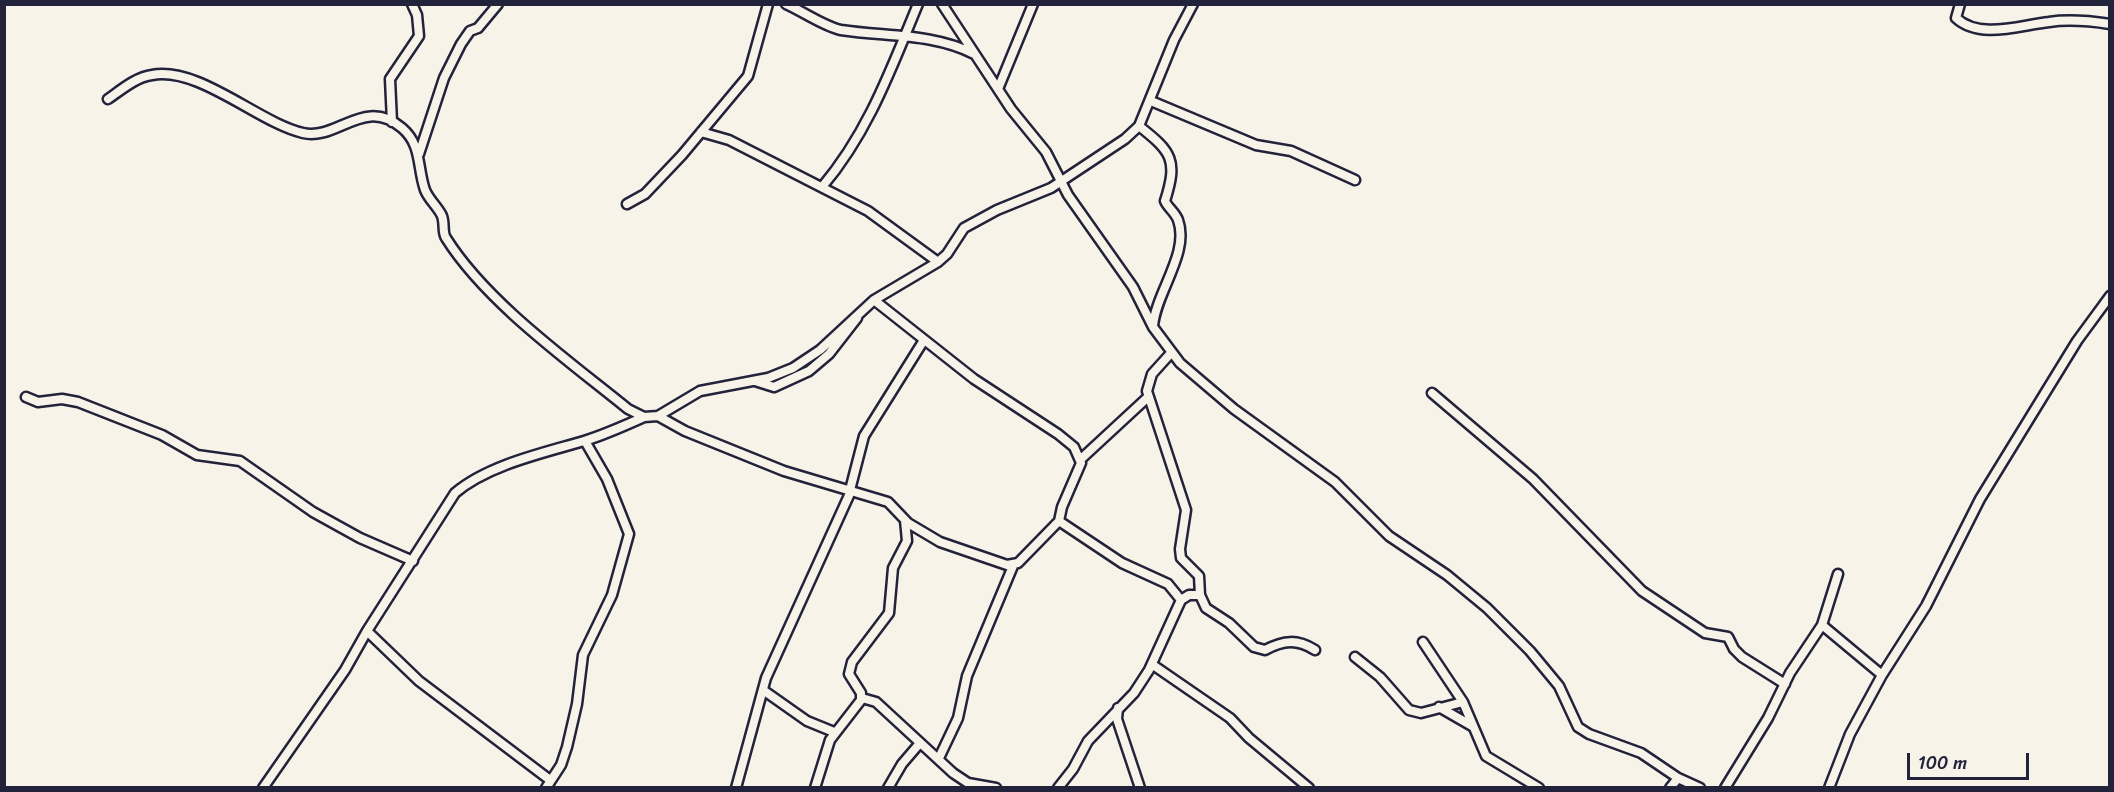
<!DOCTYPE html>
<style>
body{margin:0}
#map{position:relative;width:2114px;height:792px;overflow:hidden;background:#f7f3e8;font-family:Sriracha,sans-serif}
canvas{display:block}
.frame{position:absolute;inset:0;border:6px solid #22223b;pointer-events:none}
.scale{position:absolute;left:1907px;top:753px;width:122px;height:27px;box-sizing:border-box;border:3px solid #22223b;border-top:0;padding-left:8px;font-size:18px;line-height:21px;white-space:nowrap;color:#22223b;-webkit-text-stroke:4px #f7f3e8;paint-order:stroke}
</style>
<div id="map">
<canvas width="2114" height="792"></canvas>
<div class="frame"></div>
<div class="scale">100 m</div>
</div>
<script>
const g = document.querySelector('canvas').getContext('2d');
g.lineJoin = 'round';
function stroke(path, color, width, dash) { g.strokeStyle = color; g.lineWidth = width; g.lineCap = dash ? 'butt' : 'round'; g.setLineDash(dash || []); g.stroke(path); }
const street = new Path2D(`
 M786 4C802 11 825 27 841 30 886 37 933 33 974 54
 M942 4 1011 109 1046 152 1068 195 1133 287 1153 327 1180 363 1234 409 1335 482 1389 536 1447 575 1487 608 1530 651 1559 686 1578 727 1589 734 1641 753 1678 778 1700 788
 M1960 4 1956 18C1980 40 2020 25 2049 22 2069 19 2090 21 2110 24
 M998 89 1033 4
 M108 99C121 90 136 77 152 75 199 66 259 123 303 133 337 141 364 96 402 128 422 145 417 167 425 190 429 200 438 207 442 216 445 224 442 232 446 238 486 302 569 361 628 409L644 417 658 416 700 391 768 378 793 368 820 350 874 300 938 262 947 254 964 228 997 210 1051 188 1125 139 1139 126 1174 40 1193 4
 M1151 101 1256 145 1291 151 1355 180
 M392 122 390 79 419 36 417 15 412 4
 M1139 126C1172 152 1178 160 1165 201 1168 208 1175 212 1178 220 1190 253 1156 292 1153 326
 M701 132 729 140 868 211 938 262
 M419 154 444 78 461 44 470 31 478 28 498 4
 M822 187C868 133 891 69 918 4
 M627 204 645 194 682 155 748 76 768 4
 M874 300 974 379 1058 434 1074 447 1081 463 1062 507 1059 521 1122 563 1168 584 1181 600
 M1171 353 1152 374 1147 391 1186 510 1180 549 1181 558 1199 576 1200 595 1206 608 1229 623 1254 647 1265 650C1284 640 1297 639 1315 650
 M755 381 774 387 809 371 829 354 857 318
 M1432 393 1533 479 1642 591 1705 633 1728 637 1734 649 1742 657 1785 684
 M26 397 38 402 62 399 78 402 162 435 197 455 240 461 313 512 360 538 413 561
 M658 416 685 431 784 471 888 502 908 523 940 542 1007 565 1018 563 1059 521
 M1081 459 1148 397
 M850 490 864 436 924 340
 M1822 625 1882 675
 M367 631 419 681 550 780
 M1423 642 1463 702 1486 756 1539 788
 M1355 657 1380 677 1409 710 1421 713 1463 702
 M1153 665 1230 718 1249 738 1309 788
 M763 690 807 721 834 732
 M862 698 876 702 953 773 968 783 996 788
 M1439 707 1472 726
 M1118 708 1117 719 1140 788
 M939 758 958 718 967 676 1013 566
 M263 788 345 670 367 631 455 493C488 465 543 453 584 441 604 435 624 426 644 417
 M546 788 561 765 567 747 577 704 583 655 612 595 629 534 607 479 585 441
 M736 788 766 678 851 491
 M815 788 830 740 861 700V693L849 674 852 662 889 613 893 568 907 541 905 520
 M888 788 902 764 920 743
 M1058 788 1073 769 1088 741 1134 693 1149 670 1181 600 1189 595H1200
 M1670 788 1678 778
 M1725 788 1768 718 1790 673 1822 625 1838 574
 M1829 788 1850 734 1882 675 1926 606 1980 499 2077 341 2110 296`);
stroke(street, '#22223b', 13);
stroke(street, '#f7f3e8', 8);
</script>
